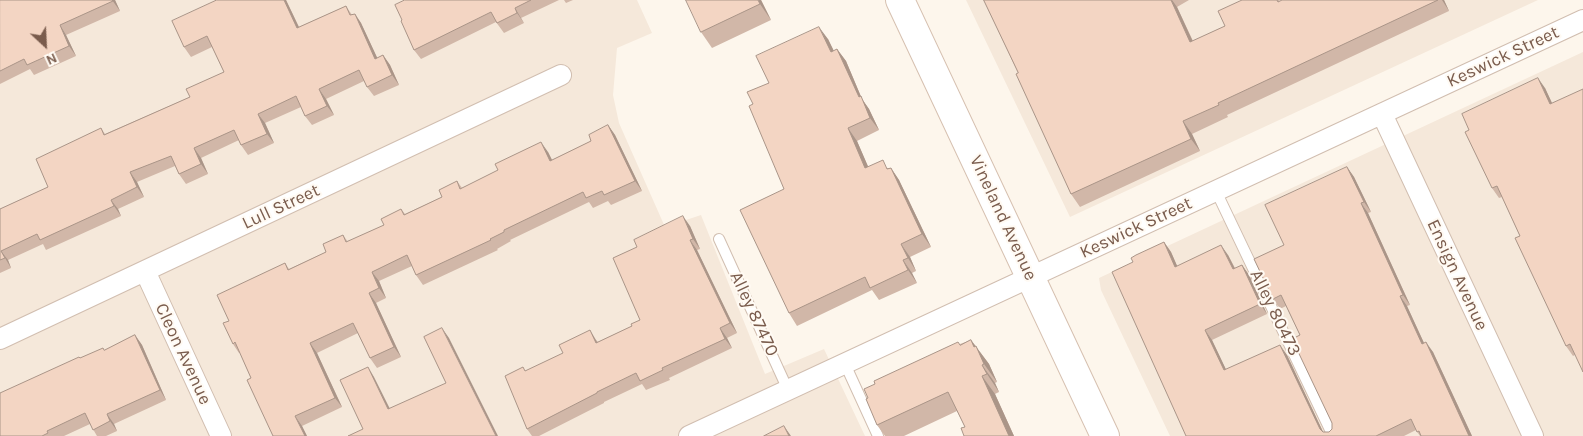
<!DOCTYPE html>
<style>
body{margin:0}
#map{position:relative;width:1583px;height:436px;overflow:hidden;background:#fdf6ec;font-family:Karla,sans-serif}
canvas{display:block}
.north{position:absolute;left:20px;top:20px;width:50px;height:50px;-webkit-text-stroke:4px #fffaf3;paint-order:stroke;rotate:155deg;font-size:14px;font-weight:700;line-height:20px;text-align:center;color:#7a5c4d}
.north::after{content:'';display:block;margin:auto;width:18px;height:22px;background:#7a5c4d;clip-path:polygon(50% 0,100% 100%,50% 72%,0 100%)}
</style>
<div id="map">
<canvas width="1583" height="436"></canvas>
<div class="north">N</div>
</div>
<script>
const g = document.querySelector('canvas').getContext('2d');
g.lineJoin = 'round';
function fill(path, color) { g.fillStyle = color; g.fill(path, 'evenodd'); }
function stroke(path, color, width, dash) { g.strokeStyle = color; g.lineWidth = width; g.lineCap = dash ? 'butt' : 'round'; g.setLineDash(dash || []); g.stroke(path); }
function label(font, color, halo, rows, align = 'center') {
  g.font = font + ' Karla,sans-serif'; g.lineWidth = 4; g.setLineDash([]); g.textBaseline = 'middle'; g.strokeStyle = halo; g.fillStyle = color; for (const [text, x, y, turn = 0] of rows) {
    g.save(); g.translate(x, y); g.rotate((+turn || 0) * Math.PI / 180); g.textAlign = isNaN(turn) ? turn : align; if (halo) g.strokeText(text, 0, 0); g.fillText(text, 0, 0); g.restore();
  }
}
fill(new Path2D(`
 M0 0H637L652 33 617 48 613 95 619 123 665 227 701 215 765 374 824 349 865 436H0Z
 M966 0H1538L1070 217Z
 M1583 52V436H1170L1101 290 1099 278Z`), '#f5e8da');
const service = new Path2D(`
 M1216 191 1333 436
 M719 239 788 390
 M845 364 878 436`);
const minor = new Path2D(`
 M1382 114 1533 436
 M145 271 221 436
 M0 339 561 75
 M689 436 1583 20`);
const secondary = new Path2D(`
 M900 0 1105 436`);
stroke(service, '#d1beb0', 12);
stroke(minor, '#d1beb0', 22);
stroke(secondary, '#d6c0b0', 30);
stroke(service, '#fff', 10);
stroke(minor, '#fff', 20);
stroke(secondary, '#fff', 28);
fill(new Path2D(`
 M0 0H115L120 11 66 35 76 56 34 75 30 69 0 84Z
 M217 0H286L299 27 346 6 352 15 355 14 361 23 377 58 383 55 390 65 399 85 374 96 367 87 364 81 326 99 334 115 312 125 305 116 301 107 265 123 274 143 248 155 241 145 239 140 201 158 208 174 186 184 179 174 175 166 137 182 144 197 118 209 121 216 46 250 43 244 8 260 11 268 0 273V209L48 187 101 128 105 134 190 97 224 72 212 47 191 57 184 47Z
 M405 0H559L521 18 524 23 504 33 496 22 421 59 414 50 402 20Z
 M564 0H573L566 3Z
 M761 0 771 20 712 48 701 32Z
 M984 0H1189L1177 7 1193 41 1225 26 1242 0H1279L1280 1 1282 0H1444L1449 11 1227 115 1228 117 1192 134 1200 151 1080 207 1071 194 1018 73Z
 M828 39 834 51 837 49 846 61 862 99 869 109 879 130 857 141 868 167 889 168H891L899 180 931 247 910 257 916 271 912 273 917 283 879 300 872 290 797 326 789 313 784 189 753 104 769 83Z
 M1545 88 1552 103 1575 355 1573 356 1566 346 1520 236 1502 197 1499 198 1492 188Z
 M608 125 615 135 642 191 611 205 608 201 593 208 589 202 510 240 511 241 497 249 498 250 423 285 416 275 412 266 379 281 386 298 376 303 401 357 377 368 370 358 358 333 317 353 342 407 302 426 307 436H273L251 378 240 353H239L233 344 229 321 285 263 289 269 326 252 343 235 348 242 384 225 401 209 405 214 442 197 457 181 462 188 548 152 552 160 591 141Z
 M1347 167 1354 177 1371 212 1368 213 1410 305 1407 306 1424 343 1433 352 1472 436H1420L1416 430 1404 436H1186L1133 262 1164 242 1171 252 1177 266 1228 255 1235 268 1242 265 1249 275 1267 314 1212 340 1226 370 1287 355 1323 432H1329L1332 429V423L1300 335 1286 306 1280 309 1273 299 1284 245Z
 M690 226 700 249 697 250 737 333 727 338 732 348 669 378 670 380 646 390 642 384 604 402V403L539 436H532L527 429 526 371 596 340 598 342 632 326 640 320Z
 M135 335 142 345 166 400 114 424 117 431 106 436H97L90 424 64 436H0L80 358 105 350Z
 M971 340 989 364 997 382 995 383 999 392 995 394 1014 436H964L965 427 957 411 904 436H885L877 425 960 344Z`), '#d1b7a8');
fill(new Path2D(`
 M112 0H115L120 11Z
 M284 0H286L304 38 297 28Z
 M758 0H761L771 20 760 4Z
 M1171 0H1172L1177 7 1199 55 1190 42Z
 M1442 0H1444L1449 11Z
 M515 8 524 23 517 13Z
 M355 14 361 23 382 68 375 59Z
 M60 25 66 35 76 56 69 46Z
 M819 27 828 39 840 64 831 52Z
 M837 49 846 61 862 99 869 109 879 130 870 118 859 97Z
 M383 55 390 65 399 85 392 75Z
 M1538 78 1545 88 1557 114 1550 104Z
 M319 89 326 99 334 115 327 106Z
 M258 114 265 123 274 143 267 134Z
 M1183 121 1192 134 1200 151 1191 139Z
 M608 125 615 135 642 191 635 181Z
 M848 128 857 141 874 180 865 168Z
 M541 142 548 152 557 170 550 161Z
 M194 148 201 158 208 174 201 164Z
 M1347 167 1354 177 1371 212 1364 202Z
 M891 168 899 180 931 247 922 234Z
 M130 172 137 182 144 197 137 187Z
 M111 200 118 209 121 216 114 206Z
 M1361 203 1368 213 1410 305 1403 295Z
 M683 216 690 226 700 249 693 239Z
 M690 240 697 250 737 333 730 323Z
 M1164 242 1171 252 1182 277 1175 267Z
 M901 244 910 257 916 271 908 258Z
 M1221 245 1228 255 1240 279 1233 269Z
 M1 251 8 260 11 268 5 258Z
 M903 260 912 273 917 283 908 270Z
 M1242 265 1249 275 1267 314 1260 304Z
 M372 272 379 281 386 298 379 288Z
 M369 293 376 303 401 357 394 347Z
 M1400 296 1407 306 1429 354 1422 344Z
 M442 328 449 338 498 436H496Z
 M720 328 727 338 732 348 725 339Z
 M590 330 596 340 602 353 596 343Z
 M1205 330 1212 340 1231 380 1224 370Z
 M135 335 142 345 166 400 160 390Z
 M971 340 989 364 997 382 984 364 974 347Z
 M1426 342 1433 352 1472 436H1469Z
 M310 343 317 353 342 407 335 398Z
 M1280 345 1287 355 1325 436 1320 429Z
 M982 365 995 383 999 392 987 374Z
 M368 367 374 377 395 419 388 409Z
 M982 376 995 394 1014 436H1009Z
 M107 414 114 424 117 431 110 421Z
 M295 416 302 426 307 436H305Z
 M784 426 791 436H789Z`), '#aa9588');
const building = new Path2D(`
 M0 0H112L113 1 60 25 69 46 27 65 24 59 0 71Z
 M217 0H284L297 28 346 6 350 15 355 14 375 59 383 55 392 75 367 87 359 70 319 89 327 106 305 116 296 96 258 114 267 134 241 145 234 130 194 148 201 164 179 174 171 156 130 172 137 187 111 200 114 206 40 240 37 234 1 251 5 258 0 260V209L48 187 36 159 101 128 104 135 190 97 186 89 224 72 207 36 184 47 172 21Z
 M405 0H531L515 8 517 13 497 23 491 12 414 50 401 21 402 20 395 5Z
 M686 0H758L760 4 701 32Z
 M984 0H1171L1190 42 1225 26 1218 11 1242 0H1277L1278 2 1282 0H1438L1218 103 1219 105 1183 121 1191 139 1071 194 1016 74 1018 73Z
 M819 27 831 52 837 49 859 97 861 96 870 118 848 128 865 168 883 160 887 169 891 168 922 234 901 244 908 258 903 260 908 270 870 288 865 277 789 313 740 210 784 189 749 106 753 104 747 92 769 83 756 56Z
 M1538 78 1550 104 1583 89V372L1570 344 1566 346 1515 238 1520 236 1497 186 1492 188 1465 132 1469 130 1462 114Z
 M608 125 635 181 604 195 602 191 586 198 583 192 504 230V232L490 239 491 240 416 275 407 255 372 272 379 288 369 293 394 347 370 358 353 323 310 343 335 398 295 416 305 436H273L247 380 251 378 235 342 233 344 223 323 229 321 217 295 285 263 288 270 326 252 323 244 343 235 346 242 384 225 381 219 401 209 404 215 442 197 439 190 457 181 460 189 498 170 495 164 541 142 550 161 591 141 589 135Z
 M1347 167 1364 202 1361 203 1403 295 1400 296 1422 344 1426 342 1469 436H1421L1419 431 1417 432 1411 419 1376 436H1186L1112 272 1133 262 1131 258 1136 255 1164 242 1175 267 1221 245 1233 269 1242 265 1260 304 1205 330 1224 370 1280 345 1320 429 1323 432H1329L1332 429V423L1292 339 1300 335 1281 295 1273 299 1254 259 1284 245 1265 205Z
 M683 216 693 239 690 240 730 323 720 328 725 339 662 368 663 370 640 381 636 373 597 392V393L527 429 505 376 523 367 525 371 563 353 559 345 590 330 596 343 632 326 631 324 640 320 613 258 637 247 634 240Z
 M442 328 496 436H348L363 429 340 380 368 367 388 409 446 383 424 337Z
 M135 335 160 390 107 414 110 421 93 430 85 413 47 431 48 433 42 436H0V393L79 357 80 358 103 348 104 350Z
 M971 340 974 347 976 346 984 364 982 365 987 374 982 376 1009 436H964L961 428 965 427 948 392 877 425 866 399 868 398 864 389 875 384 874 381 958 342 960 345Z
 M784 426 789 436H764Z`);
fill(building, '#f3d5c3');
stroke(building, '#aa9588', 1);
label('18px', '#7a5c4d', '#fffaf3', [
 ["Keswick Street",1503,57,-25],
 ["Lull Street",281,207,-25],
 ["Vineland Avenue",1003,218,65],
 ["Keswick Street",1136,228,-25],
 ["Ensign Avenue",1457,275,65],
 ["Alley 80473",1275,313,64],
 ["Alley 87470",754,314,65],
 ["Cleon Avenue",183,354,65]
]);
</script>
